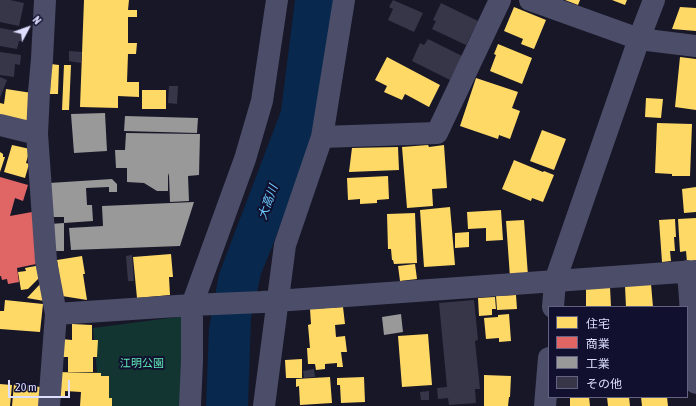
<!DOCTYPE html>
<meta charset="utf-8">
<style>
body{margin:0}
#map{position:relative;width:696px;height:406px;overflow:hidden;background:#171728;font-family:"Asap Condensed","Noto Sans JP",sans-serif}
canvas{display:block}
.legend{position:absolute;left:548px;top:306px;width:140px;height:92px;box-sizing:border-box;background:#11102f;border:1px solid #636282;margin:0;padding:5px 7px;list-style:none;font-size:12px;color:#dedeff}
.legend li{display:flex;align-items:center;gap:8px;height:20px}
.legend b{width:20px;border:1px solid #636282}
.north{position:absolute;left:8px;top:8px;width:40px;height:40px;-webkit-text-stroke:3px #11102f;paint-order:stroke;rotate:49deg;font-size:11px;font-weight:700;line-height:16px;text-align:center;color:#dedeff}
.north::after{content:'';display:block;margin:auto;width:14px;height:18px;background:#dedeff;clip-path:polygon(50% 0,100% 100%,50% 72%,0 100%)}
.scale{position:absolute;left:8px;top:380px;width:62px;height:18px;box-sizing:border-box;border:2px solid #dedeff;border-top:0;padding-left:5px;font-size:12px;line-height:14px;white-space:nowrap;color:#dedeff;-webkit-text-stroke:3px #11102f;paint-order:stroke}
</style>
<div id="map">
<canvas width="696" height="406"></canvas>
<ul class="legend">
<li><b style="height:11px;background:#ffd966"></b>住宅</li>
<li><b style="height:11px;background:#e06666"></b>商業</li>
<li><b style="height:11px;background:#999"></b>工業</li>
<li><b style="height:11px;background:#373649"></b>その他</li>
</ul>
<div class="north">N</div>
<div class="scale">20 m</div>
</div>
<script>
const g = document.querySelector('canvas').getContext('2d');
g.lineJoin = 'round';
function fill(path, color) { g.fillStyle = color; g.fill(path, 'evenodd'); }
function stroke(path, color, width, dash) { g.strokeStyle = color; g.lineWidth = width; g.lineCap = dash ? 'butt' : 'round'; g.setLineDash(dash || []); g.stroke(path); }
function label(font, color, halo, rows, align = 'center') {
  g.font = font + ' "Asap Condensed","Noto Sans JP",sans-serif'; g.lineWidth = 4; g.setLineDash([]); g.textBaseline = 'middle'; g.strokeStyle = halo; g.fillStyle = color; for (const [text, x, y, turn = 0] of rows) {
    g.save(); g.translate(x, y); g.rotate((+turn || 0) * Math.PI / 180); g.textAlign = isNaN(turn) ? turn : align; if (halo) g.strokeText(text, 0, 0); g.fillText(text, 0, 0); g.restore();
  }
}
fill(new Path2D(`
 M185 316 183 406H100L93 328Z`), '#133532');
fill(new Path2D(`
 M295 0H337L307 160 261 274 251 318 248 406H206L209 329 219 274 281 111Z`), '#08294d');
fill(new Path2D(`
 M84 0H129L128 10H137V17H128V43H137L136 54H128L127 82H139V97L118 96V108L80 107Z
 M565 0H580L578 5Z
 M612 0H627L625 5Z
 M514 7 546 20 534 49 521 44 523 39 504 31Z
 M680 7 696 8V31L672 29Z
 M498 44 532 58 522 84 490 71 496 55 494 54Z
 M387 57 440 85 429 107 405 94 402 100 384 92 387 86 375 80Z
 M680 57 696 59V110L675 107Z
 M51 64 59 65 58 94H50Z
 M64 65H71L69 110H62Z
 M476 78 518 92 512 108 520 111 510 139 499 135 498 139 460 126Z
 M6 89 32 93 31 125 0 119V103L4 104Z
 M142 90H166V109H142Z
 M646 98 663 99 661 118 645 117Z
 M657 123 692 124 690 176H672V174L655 173Z
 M542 130 566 139 554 170 530 161Z
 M12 145 30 149 26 163 29 164 25 178 4 172Z
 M428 145 429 147 444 145 447 188 432 189 433 206 407 208 402 147Z
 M398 147 399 170 349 172 352 148Z
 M0 152 3 154V157H5L0 172Z
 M514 160 543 172 544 171 554 175 543 202 532 198 531 201 502 189Z
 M388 176 389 199 377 200V203L360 204V199L348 200 347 178Z
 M696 187V212L684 213 682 189Z
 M450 207 455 265 424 267 420 210Z
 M501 210 503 240 486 241V228L468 229 467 212Z
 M415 213 417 263 394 264 393 260H392L391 249H388L387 214Z
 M696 218V261L687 262 686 251 680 252 678 219Z
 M675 219 676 237H674L675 251H670L671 261 662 262 659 220Z
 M524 220 528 276 510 277 506 221Z
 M469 232V247L455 248V233Z
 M171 254 173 277H169L170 295 137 298 133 257Z
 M82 256 85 274H83L87 300 62 296 57 260Z
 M415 264 417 279 400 281 398 266Z
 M41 265 44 273 28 289 21 290 18 272 26 271 25 268Z
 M42 282 50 302 27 298Z
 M651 284 653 307H626L625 286Z
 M610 287 611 307H586V288Z
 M516 295 517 309 497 310 496 296Z
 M495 297 496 309H492V315L479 316 478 298Z
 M5 300 43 304 40 332 0 329V311H4Z
 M343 307 345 324 335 325 336 337 345 336 347 352H341L343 367H337V363L325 364V369L316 370 315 364H308L307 348H310L308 325 311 324 310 309Z
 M509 314 511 341 499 342V338L486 339 484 318 498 317V315Z
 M72 324 92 325V340H98L97 357H93V372H68V357H60L61 339 72 340Z
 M428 334 432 385 402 387 398 336Z
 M302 359V378H286L285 360Z
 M56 372 101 373V376H109V398H112V406H80L81 392 65 391V397H56Z
 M484 375 511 376 510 397H509L508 406H484Z
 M330 377 332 403 300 405 299 386 296 387V379Z
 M364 377 365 402 341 403 340 385H337V378Z
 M0 384 12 385 10 406H0Z
 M14 384 41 387 39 406H12Z
 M570 397H589L590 406H570Z
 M607 397H629L630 406H608Z
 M641 397H667L668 406H642Z`), '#ffd966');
fill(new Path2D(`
 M0 177 28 185 23 201 15 198 10 216 32 212 41 263 17 268 19 282 8 284 7 279 2 280 1 276H0Z`), '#e06666');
fill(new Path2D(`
 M105 113 107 151 74 153 71 114Z
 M125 116 198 118 197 133 124 131Z
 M126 133 200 134 199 175 188 176 189 201 170 202 169 176H174H169L168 173V191H157L144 183 127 182V168H116L115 150H125Z
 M112 179 117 184V192H109V187L86 188 87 205H92L93 221 64 223V217H51L49 183Z
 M194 202 180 246 71 250 69 228 103 226 102 206Z
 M64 223V251H50V224Z
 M401 314 403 332 384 335 382 317Z`), '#999');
fill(new Path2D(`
 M0 0H10L24 3 19 26 0 22Z
 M393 0 423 13 414 32 388 20 393 9 389 7Z
 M441 3 478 21 466 45 432 29 436 21 433 20Z
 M0 28 23 32 22 41H19L17 49 0 46Z
 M428 39 462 56 450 80 412 61 420 43 424 45Z
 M69 51 82 52 81 63 69 61Z
 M0 52 21 55 20 65 15 64 14 77 0 75Z
 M0 77 7 80 0 98Z
 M169 86H178L177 104 168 103Z
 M132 255 134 281H128L126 256Z
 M474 300 478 340 475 341 480 389H475L476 403 449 405 448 398 438 399 437 388 447 387 439 303Z
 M314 369 315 377 304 378 303 371Z
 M429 391V400H421L420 392Z`), '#373649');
stroke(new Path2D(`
 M45 0 42 59 39 92 37 134 46 261 56 314 49 406
 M530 0 639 39 696 46
 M0 125 37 134
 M322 137 437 133 500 0
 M688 271 696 383
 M56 314 192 305 262 302 696 271
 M190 406 192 361V305L245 159 262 101 277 0
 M264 406 285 245 322 137 344 0`), '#4c4d69', 22);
stroke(new Path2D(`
 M553 307 555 281 639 39 654 0
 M545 406 549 358`), '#4c4d69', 22);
label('11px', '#5eebb7', '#11102f', [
 ["江明公園",142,364]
]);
label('italic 12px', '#6cccff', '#11102f', [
 ["大高川",268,202,-70]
]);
</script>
